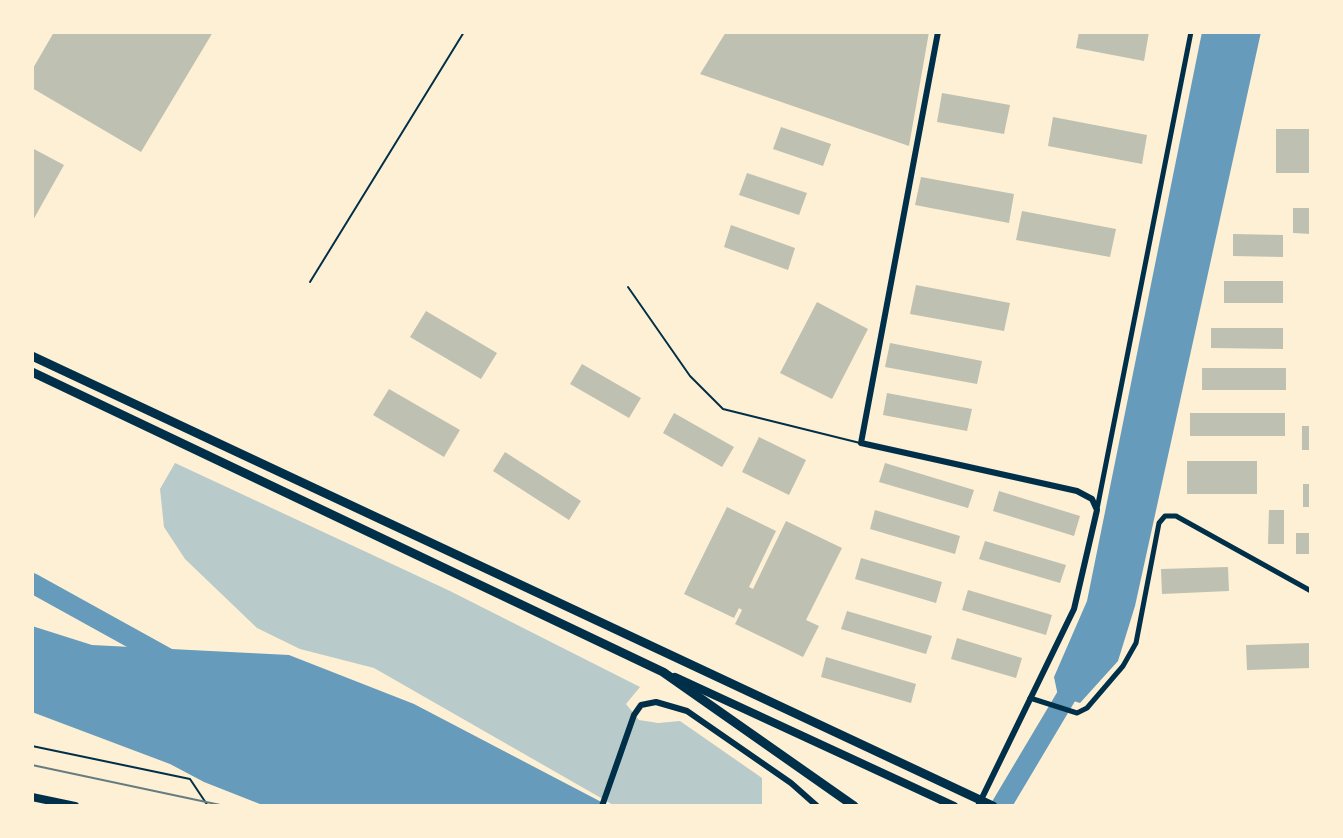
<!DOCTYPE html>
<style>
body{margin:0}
#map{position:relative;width:1343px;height:838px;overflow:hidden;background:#fdf0d5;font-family:"Exo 2",sans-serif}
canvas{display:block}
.frame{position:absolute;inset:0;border:34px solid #fdf0d5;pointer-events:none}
</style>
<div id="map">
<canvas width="1343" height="838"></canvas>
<div class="frame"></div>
</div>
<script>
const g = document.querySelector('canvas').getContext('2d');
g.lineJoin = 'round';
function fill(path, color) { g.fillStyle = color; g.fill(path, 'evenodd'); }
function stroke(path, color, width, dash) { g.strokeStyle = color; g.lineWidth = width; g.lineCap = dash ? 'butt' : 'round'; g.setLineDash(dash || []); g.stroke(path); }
fill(new Path2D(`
 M175 463 450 591 640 687 626 704 639 720 658 723 680 721 762 778V806H615L374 668 300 649 257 628 185 559 164 527 160 489Z`), '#b9caca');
fill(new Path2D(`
 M1202 32H1261L1135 606 1118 661 1080 703 1058 696 1054 677 1087 601Z
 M32 626 92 645 289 655 414 704 609 806H265L204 782 170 764 32 712Z`), '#669bbc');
stroke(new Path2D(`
 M32 583 173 661
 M1001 806 1079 675`), '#669bbc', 20);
fill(new Path2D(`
 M54 32H213L141 152 32 88V70Z
 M726 32H929L909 146 700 74Z
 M1079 32H1149L1144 61 1076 48Z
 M942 93 1010 105 1004 134 937 122Z
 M1053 117 1147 135 1142 164 1048 146Z
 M781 127 831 144 823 166 773 149Z
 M1276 129H1311V173H1276Z
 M32 148 64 165 32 222Z
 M747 173 807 193 799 215 739 195Z
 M921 177 1014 194 1009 223 915 205Z
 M1293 208H1311V234L1293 233Z
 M1022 211 1116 229 1110 257 1016 240Z
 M731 225 795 248 788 270 724 247Z
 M1233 234 1283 235V257L1233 256Z
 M1224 281H1283V303H1224Z
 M916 285 1010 303 1004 331 910 314Z
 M817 302 868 329 832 399 780 373Z
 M426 311 497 353 481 379 410 337Z
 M1211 328H1283V349L1211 348Z
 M890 343 982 361 977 384 885 367Z
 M582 364 641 398 629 418 570 384Z
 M1202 368H1286V390H1202Z
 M389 389 460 430 444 457 373 415Z
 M887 393 972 409 967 431 883 415Z
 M674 413 734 447 722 467 663 433Z
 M1190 413H1285V436H1190Z
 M1302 426H1311V450H1302Z
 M759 437 806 460 789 495 742 472Z
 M505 452 581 501 569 520 493 471Z
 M1187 461H1257V494H1187Z
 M885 463 974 490 968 508 879 482Z
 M1303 484H1311V507H1303Z
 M999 491 1080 516 1074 536 993 511Z
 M727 507 776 531 749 587 753 589 786 521 842 548 806 620 819 626 803 657 735 624 742 610 739 608 734 618 684 594Z
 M875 510 960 536 955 554 870 529Z
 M1269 510H1284V544H1268Z
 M1296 533H1311V554H1296Z
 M985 541 1066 565 1060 583 979 559Z
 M861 558 942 582 936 603 855 579Z
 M1228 567 1229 591 1162 594 1161 569Z
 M968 590 1052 615 1046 635 962 610Z
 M847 611 932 636 926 654 841 629Z
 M957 638 1022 658 1016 678 951 659Z
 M1311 643V668L1247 670 1246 645Z
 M826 657 916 684 911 703 821 677Z`), '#bec0b2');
stroke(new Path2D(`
 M32 746 190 779 208 806`), '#003049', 2);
stroke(new Path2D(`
 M310 282 464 32
 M628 287 690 376 723 409 860 443`), '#003049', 2);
stroke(new Path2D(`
 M1097 509 1191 32
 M1030 698 1077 713 1087 708 1123 666 1136 643 1159 523 1165 516H1176L1311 591`), '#003049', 5);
stroke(new Path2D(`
 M938 32 861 443 1077 491 1092 499 1097 510 1074 609 978 806
 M602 806 634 715 641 705 656 702 687 711 791 783 817 806`), '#003049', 6);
stroke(new Path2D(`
 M32 797 75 806`), '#003049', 8);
stroke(new Path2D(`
 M675 677 954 806`), '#003049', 8);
stroke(new Path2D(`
 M32 356 993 806
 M32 372 663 672 854 806`), '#003049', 9);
stroke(new Path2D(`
 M32 765 225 806`), '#657d81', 2);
</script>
